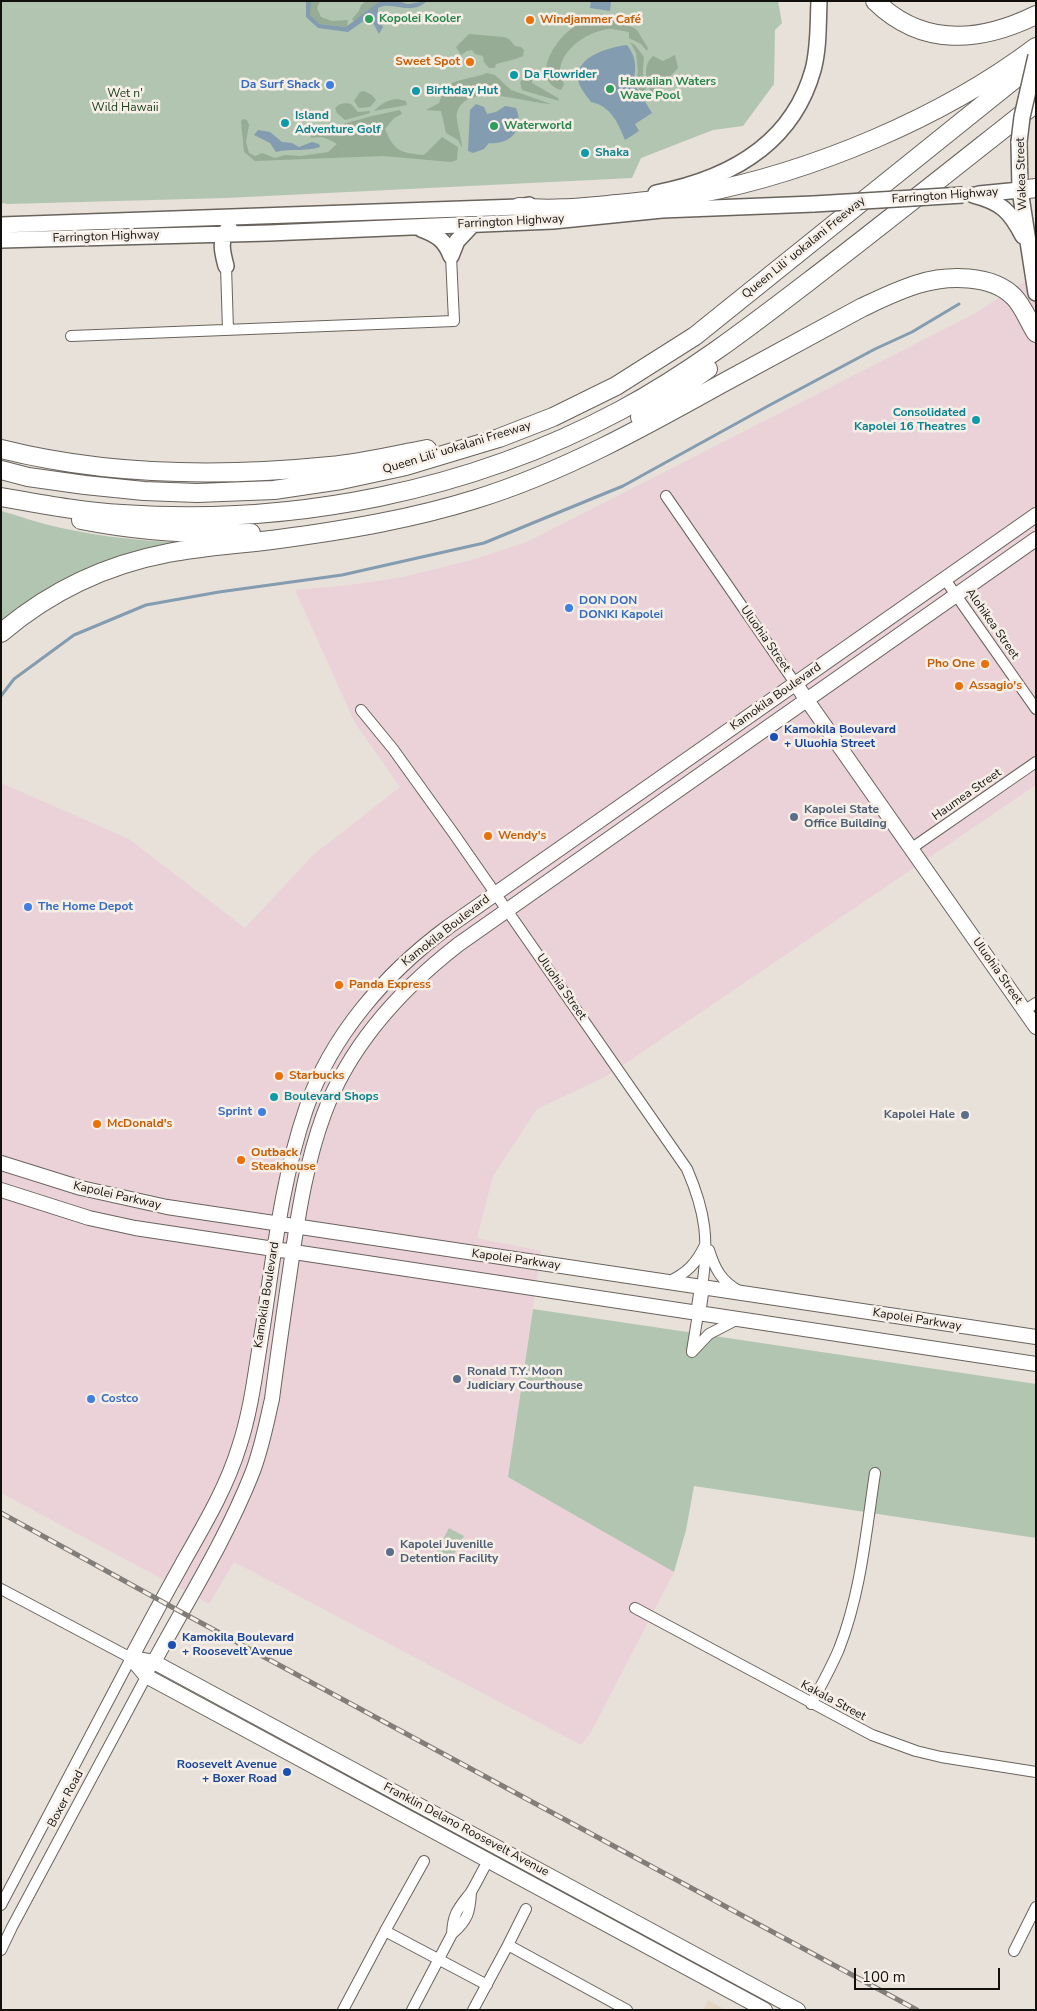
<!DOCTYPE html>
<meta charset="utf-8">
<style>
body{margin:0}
#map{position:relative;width:1037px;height:2011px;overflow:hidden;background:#e8e1da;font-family:"Nunito Sans",sans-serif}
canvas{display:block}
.frame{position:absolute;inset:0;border:2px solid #12100d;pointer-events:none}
.scale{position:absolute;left:854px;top:1968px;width:146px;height:22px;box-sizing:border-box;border:2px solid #12100d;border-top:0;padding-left:6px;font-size:15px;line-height:18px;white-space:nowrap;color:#12100d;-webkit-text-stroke:4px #f6efe7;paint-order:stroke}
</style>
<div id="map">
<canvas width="1037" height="2011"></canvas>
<div class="frame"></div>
<div class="scale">100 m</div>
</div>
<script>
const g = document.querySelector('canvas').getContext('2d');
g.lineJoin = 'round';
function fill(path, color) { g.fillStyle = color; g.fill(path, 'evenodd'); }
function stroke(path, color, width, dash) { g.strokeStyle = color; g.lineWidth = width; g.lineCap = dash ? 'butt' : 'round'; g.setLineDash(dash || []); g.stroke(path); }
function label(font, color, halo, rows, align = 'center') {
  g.font = font + ' "Nunito Sans",sans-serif'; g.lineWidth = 5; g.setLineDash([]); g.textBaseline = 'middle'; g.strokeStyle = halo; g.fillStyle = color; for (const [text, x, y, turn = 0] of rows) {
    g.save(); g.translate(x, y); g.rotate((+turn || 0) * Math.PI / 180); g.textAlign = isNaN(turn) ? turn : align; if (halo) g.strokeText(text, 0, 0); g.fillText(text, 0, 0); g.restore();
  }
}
fill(new Path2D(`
 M1036 274V785L607 1076 537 1109 493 1176 477 1238 541 1251 508 1477 674 1572 590 1734 581 1745 234 1562 209 1604 1 1493V783L129 839 245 928 313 855 400 787 355 723 295 590 350 585 403 577 468 561 527 542 974 314Z`), '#ebd1d8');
fill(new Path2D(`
 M708 2000 726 2010H703Z`), '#e5d7c4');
fill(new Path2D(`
 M1 1H778L782 23 775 30 774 84 743 126 713 130 641 158 632 178 226 198 8 204 1 203Z
 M1 511C20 516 38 523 57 527 104 538 154 542 202 543L140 558 1 631Z
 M533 1309 1036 1384V1538L694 1486 686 1530 674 1572 508 1477Z
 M449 1528 464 1536 448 1565 434 1557Z`), '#b2c5b1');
fill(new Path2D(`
 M320 1 317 8 321 17 332 21 348 20 347 27 320 24 310 15V2Z
 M366 1H380L355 22 352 19 359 11 361 5Z
 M620 20 637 30 648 48 647 51 641 44 629 38V32C622 31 615 29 609 29 589 31 562 48 560 70 560 74 563 80 564 85L561 90C528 80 557 34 578 25 590 20 607 20 620 20Z
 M469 34 504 37 509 39 515 46 521 47 524 50 523 56C518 59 503 62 496 64L495 68H489L484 62 483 56 475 54 472 50 467 51 461 55 456 47Z
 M630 42 635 45 644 57C642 74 642 86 651 100L650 102 646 101 635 82 638 72 636 53Z
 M675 55 678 68 664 83 659 94 660 98 655 100C648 88 640 67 653 56L663 61Z
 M487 73 495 75 511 90 551 104C528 104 466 80 457 113 455 120 462 138 462 148L458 140 446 133 441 111 426 110 439 103C441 99 442 91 445 88 453 79 476 78 487 73Z
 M528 74H532V83L558 98 559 101 522 90 520 82Z
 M364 91 372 95 376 100 370 107 359 108 354 101 360 92Z
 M397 99 406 101 407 105 374 111C381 104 387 100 397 99Z
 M346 103 351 104 358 112 370 111V113L345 120 337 113 335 108 340 104Z
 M400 110 402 114 394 118 385 129C394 152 402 153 424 155L442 137 458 147 457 160 451 162 383 156 255 161 244 152 241 121 243 119 247 120 249 125 246 142 249 153 255 156 262 153 275 158 285 155 301 156 328 152 337 144C327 138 323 136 311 138L310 133 372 116Z`), '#96ac94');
fill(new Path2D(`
 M306 1H311L310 15 320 24 346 27 380 1H397L408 4 427 1C410 17 393 0 378 8V17L383 27 379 34 373 23 365 20 348 32 318 28 306 17Z
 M591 1H611L610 11 590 8Z
 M627 45C636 56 637 68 633 82L652 113 635 124 639 131 625 140C618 123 611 106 591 102 586 95 578 86 578 78 577 55 611 47 627 45Z
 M476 104 484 107 487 114 496 112 505 106 516 108C525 129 511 145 489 143L484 149 473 153 468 151 470 110Z
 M258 130 270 132 282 142 292 143 299 147 312 142 319 144 320 147C305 152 291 148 276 152L270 143 254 135Z`), '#839cb0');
stroke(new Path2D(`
 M1 696 14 679 74 635 146 605 219 592 342 575 484 543 623 486 768 406 875 349 912 332 959 304`), '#839cb0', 3);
const street = new Path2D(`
 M226 266 228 330
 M71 336 454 321 451 256
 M666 496 795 683
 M944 578 1036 709
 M361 710 393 749 454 834 687 1169C706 1213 709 1241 702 1287
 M912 848 1036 762
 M1024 1011 1036 1003
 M709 1250C715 1269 721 1281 739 1291
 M668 1282C687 1273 696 1264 705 1245
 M692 1351 698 1314
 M692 1352 709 1334 736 1320
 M1 1589 131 1658 1 1905
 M635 1608 872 1735 916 1751 941 1757 1036 1772
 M811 1704C821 1686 831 1668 839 1649 861 1593 866 1532 875 1473
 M424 1861 385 1931 487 1985
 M452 1934C453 1912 459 1908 471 1892 477 1882 482 1871 488 1861
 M508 1945 526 1909
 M1 1950 12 1927 154 1662
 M1014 1951 1036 1907
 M343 2010 385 1931
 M412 2010 452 1934C468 1920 470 1912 471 1892
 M473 2010 508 1945 627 2010`);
const secondary = new Path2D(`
 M795 683 1036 1027
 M1 1163 81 1188 167 1207 1036 1337
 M1 1190 89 1218 135 1228 1036 1364
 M698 1314 702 1287
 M131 1658C149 1624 167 1591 186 1557 206 1522 227 1486 239 1447 252 1408 256 1366 263 1326 274 1253 282 1179 306 1109 331 1035 386 973 448 927L1036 515
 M131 1658 154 1662 798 2010
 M131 1658 146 1676 765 2010
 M154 1662C187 1601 225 1541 251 1476 261 1452 266 1425 272 1399 278 1352 285 1305 292 1257 299 1209 307 1160 324 1114 350 1044 401 989 459 944L1036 539`);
const primary = new Path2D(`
 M1019 142 1020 190 1036 293
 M656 193C728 179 792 145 813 70 819 48 818 24 819 1
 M979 194 1020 190
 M973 195C1001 202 1010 211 1023 236
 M1 225 519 207 529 205
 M421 229C437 235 445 240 451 256
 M1 240 269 233 553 221 662 210 814 204
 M451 256 457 241 472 225
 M226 266C222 251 219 240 229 227`);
const highway = new Path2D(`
 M875 1C923 48 981 42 1036 15
 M1020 190 1036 188
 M519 207C551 211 585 207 617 204 644 201 671 199 697 194 812 172 942 118 1036 47
 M640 417 708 369
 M1 449C108 476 221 477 330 466 362 463 395 455 427 449
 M1 470 28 477 85 485 144 491 197 493 274 490 341 480 406 466 499 438 553 417 616 386 695 336 1036 62
 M1 497C41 504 82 512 122 514 293 526 470 491 621 410 688 374 748 328 808 282 885 223 960 163 1036 103
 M81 520C137 531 194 535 251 533
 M1 633C49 592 105 565 168 553 204 546 242 544 279 539 346 530 412 519 476 499 563 472 642 428 721 384 768 358 815 333 861 308 880 299 898 290 918 284 947 275 992 274 1014 297 1023 306 1029 322 1036 333`);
stroke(street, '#69635d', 12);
stroke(secondary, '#69635d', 16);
stroke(primary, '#69635d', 18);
stroke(highway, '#69635d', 20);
stroke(street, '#fff', 10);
stroke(secondary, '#fff', 14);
stroke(primary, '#fff', 15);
stroke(highway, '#fff', 18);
const rail = new Path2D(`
 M1 1513 181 1612 917 2010`);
stroke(rail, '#817d78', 5);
stroke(rail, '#f6efe7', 3, [9]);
const primaryBridge = new Path2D(`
 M1019 142 1022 117 1036 56
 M814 204 963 195`);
stroke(primaryBridge, '#69635d', 18, []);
stroke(primaryBridge, '#fff', 15);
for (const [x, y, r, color] of [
 [369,19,5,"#2e9e5b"],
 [530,20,5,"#e8710a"],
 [470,62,5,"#e8710a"],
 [514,75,5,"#0f9aa8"],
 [330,85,5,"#3f7fe0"],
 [610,89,5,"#2e9e5b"],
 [416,91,5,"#0f9aa8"],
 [285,123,5,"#0f9aa8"],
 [494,126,5,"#2e9e5b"],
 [585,153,5,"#0f9aa8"],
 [976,420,5,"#0f9aa8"],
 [569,608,5,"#3f7fe0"],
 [985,664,5,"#e8710a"],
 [959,686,5,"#e8710a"],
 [774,737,5,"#1a4fb4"],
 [794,817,5,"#5c6f8a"],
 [488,836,5,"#e8710a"],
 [28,907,5,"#3f7fe0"],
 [339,985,5,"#e8710a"],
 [279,1076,5,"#e8710a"],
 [274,1097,5,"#0f9aa8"],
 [262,1112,5,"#3f7fe0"],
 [965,1115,5,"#5c6f8a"],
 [97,1124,5,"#e8710a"],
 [241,1160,5,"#e8710a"],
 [457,1379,5,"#5c6f8a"],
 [91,1399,5,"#3f7fe0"],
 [390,1552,5,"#5c6f8a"],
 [172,1645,5,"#1a4fb4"],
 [287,1772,5,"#1a4fb4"]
]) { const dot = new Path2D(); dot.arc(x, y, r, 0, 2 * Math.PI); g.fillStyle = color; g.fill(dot); stroke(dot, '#f6efe7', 2); }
label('bold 12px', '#27864d', '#f6efe7', [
 ["Kopolei Kooler",379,19],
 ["Hawaiian Waters",620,82],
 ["Wave Pool",620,96],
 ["Waterworld",504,126]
], 'left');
label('bold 12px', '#c56008', '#f6efe7', [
 ["Windjammer Café",540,20],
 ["Sweet Spot",460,62,"right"],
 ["Pho One",975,664,"right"],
 ["Assagio's",969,686],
 ["Wendy's",498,836],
 ["Panda Express",349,985],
 ["Starbucks",289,1076],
 ["McDonald's",107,1124],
 ["Outback",251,1153],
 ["Steakhouse",251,1167]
], 'left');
label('bold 12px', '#0d838f', '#f6efe7', [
 ["Da Flowrider",524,75],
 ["Birthday Hut",426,91],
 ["Island",295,116],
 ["Adventure Golf",295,130],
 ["Shaka",595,153],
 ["Consolidated",966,413,"right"],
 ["Kapolei 16 Theatres",966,427,"right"],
 ["Boulevard Shops",284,1097]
], 'left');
label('bold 12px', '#366cbe', '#f6efe7', [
 ["Da Surf Shack",320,85,"right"],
 ["DON DON",579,601],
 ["DONKI Kapolei",579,615],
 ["The Home Depot",38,907],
 ["Sprint",252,1112,"right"],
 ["Costco",101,1399]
], 'left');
label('12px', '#20411e', '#f6efe7', [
 ["Wet n'",125,94],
 ["Wild Hawaii",125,108]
]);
label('12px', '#12100d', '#f6efe7', [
 ["Wakea Street",1022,174,-92],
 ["Farrington Highway",945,196,-4],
 ["Farrington Highway",511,222,-3],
 ["Farrington Highway",106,237,-2],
 ["Queen Liliʻuokalani Freeway",804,248,-39],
 ["Queen Liliʻuokalani Freeway",457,448,-17],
 ["Alohikea Street",992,624,55],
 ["Uluohia Street",765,639,55],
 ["Kamokila Boulevard",776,697,-35],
 ["Haumea Street",967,795,-35],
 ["Kamokila Boulevard",446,931,-38],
 ["Uluohia Street",997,971,55],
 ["Uluohia Street",561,987,55],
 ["Kapolei Parkway",117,1196,13],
 ["Kapolei Parkway",516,1260,8],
 ["Kamokila Boulevard",267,1295,-81],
 ["Kapolei Parkway",917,1320,9],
 ["Kakala Street",833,1701,28],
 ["Boxer Road",66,1799,-62],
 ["Franklin Delano Roosevelt Avenue",466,1830,28]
]);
label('bold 12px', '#164399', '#f6efe7', [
 ["Kamokila Boulevard",784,730],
 ["+ Uluohia Street",784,744],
 ["Kamokila Boulevard",182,1638],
 ["+ Roosevelt Avenue",182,1652],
 ["Roosevelt Avenue",277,1765,"right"],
 ["+ Boxer Road",277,1779,"right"]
], 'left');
label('bold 12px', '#4e5e75', '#f6efe7', [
 ["Kapolei State",804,810],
 ["Office Building",804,824],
 ["Kapolei Hale",955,1115,"right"],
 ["Ronald T.Y. Moon",467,1372],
 ["Judiciary Courthouse",467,1386],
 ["Kapolei Juvenille",400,1545],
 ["Detention Facility",400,1559]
], 'left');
</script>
